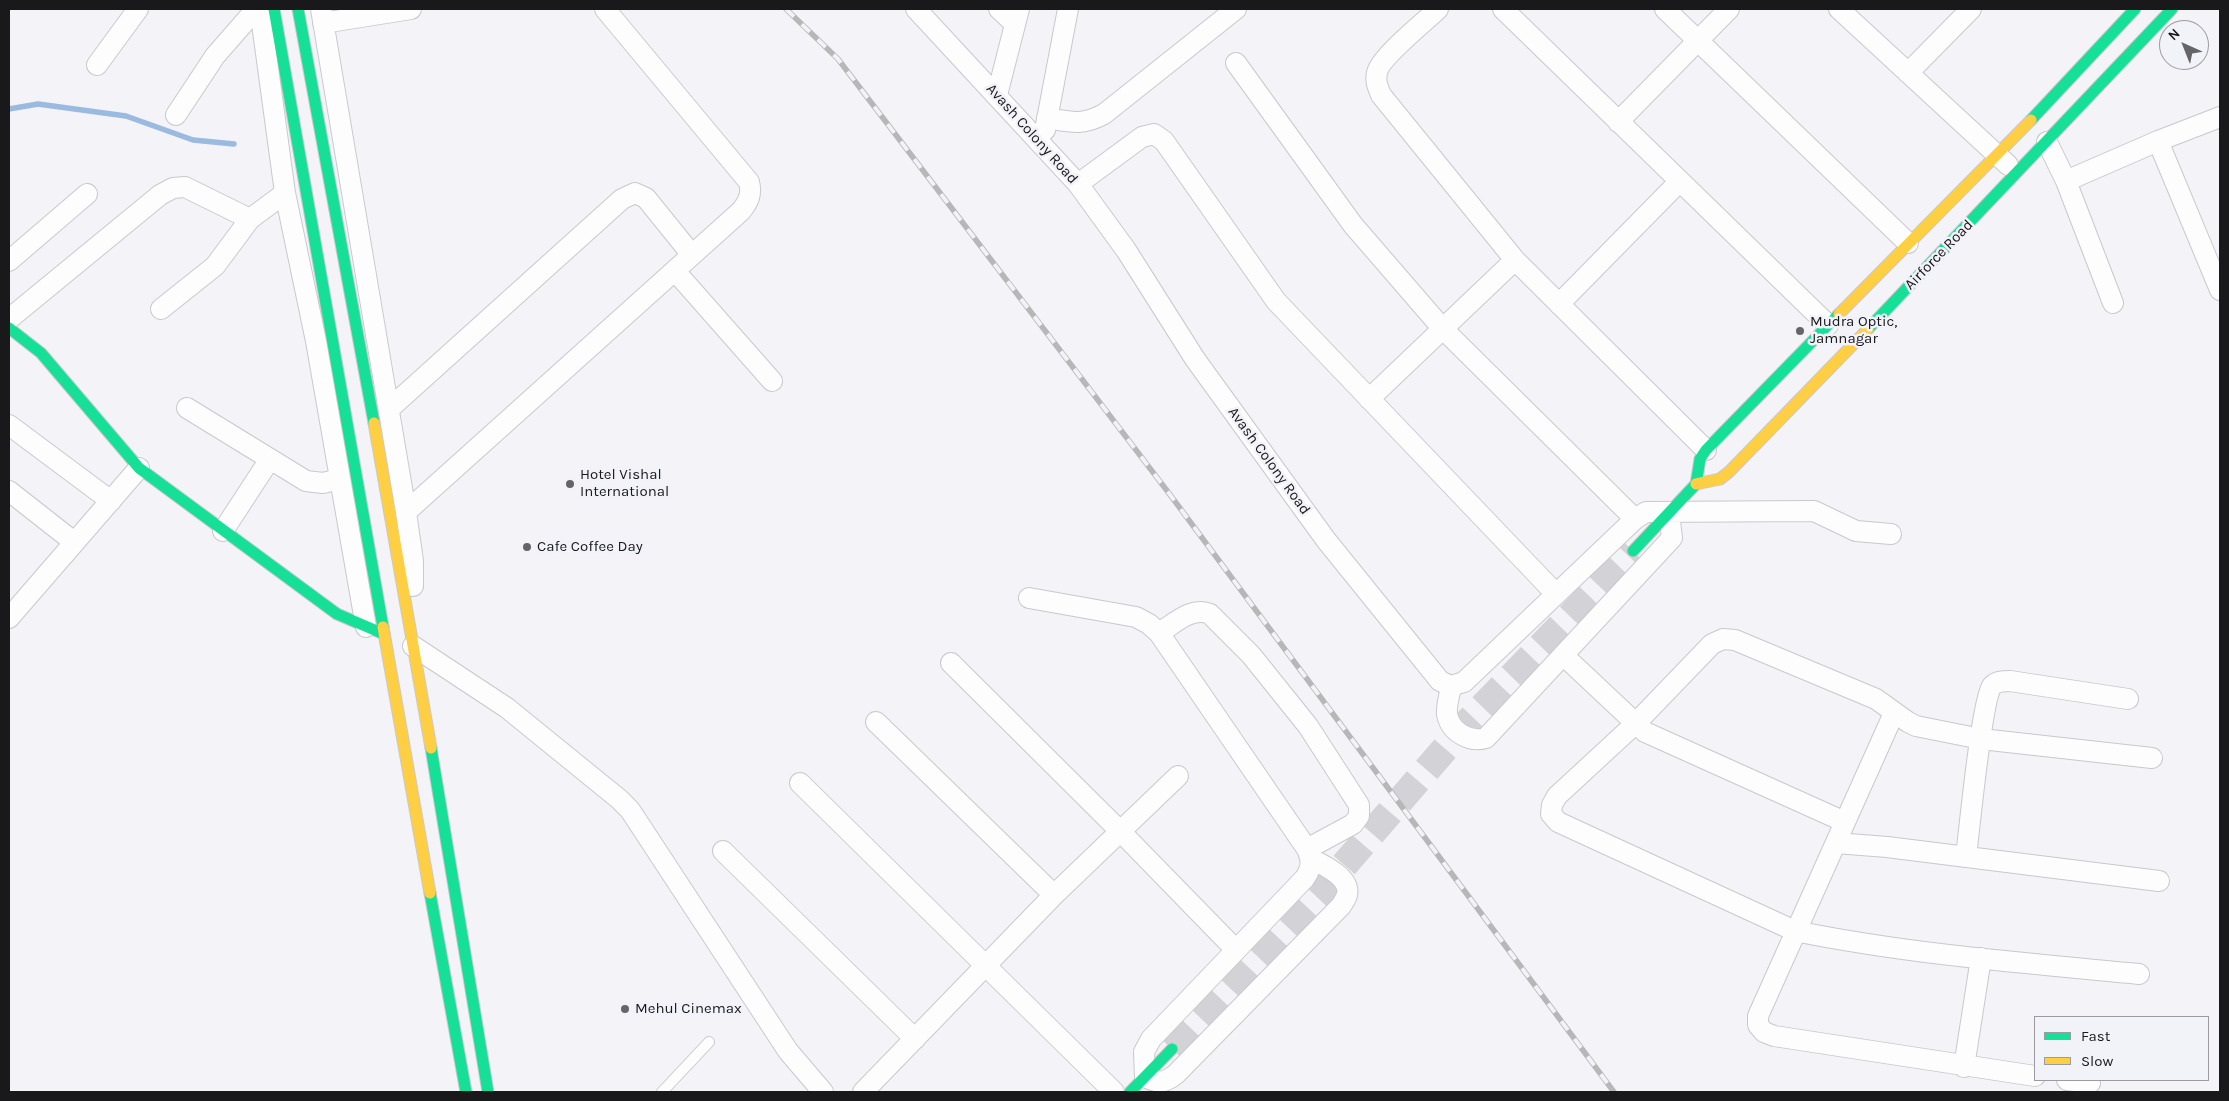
<!DOCTYPE html>
<style>
body{margin:0}
#map{position:relative;width:2229px;height:1101px;overflow:hidden;background:#f3f3f8;font-family:Karla,sans-serif}
canvas{display:block}
.frame{position:absolute;inset:0;border:10px solid #19191b;pointer-events:none}
.legend{position:absolute;left:2034px;top:1016px;width:175px;height:65px;box-sizing:border-box;background:#f2f2f9;border:1px solid #9b9ba0;margin:0;padding:6px 9px;list-style:none;font-size:15px;color:#19191b}
.legend li{display:flex;align-items:center;gap:10px;height:25px}
.legend b{width:25px;border:1px solid #9b9ba0}
.north{position:absolute;left:2159px;top:20px;width:50px;height:50px;box-sizing:border-box;background:#f2f2f9;border:1px solid #9b9ba0;border-radius:50%;rotate:316deg;font-size:14px;font-weight:700;line-height:20px;text-align:center;color:#19191b}
.north::after{content:'';display:block;margin:auto;width:18px;height:22px;background:#656568;clip-path:polygon(50% 0,100% 100%,50% 72%,0 100%)}
</style>
<div id="map">
<canvas width="2229" height="1101"></canvas>
<div class="frame"></div>
<ul class="legend">
<li><b style="height:6px;background:#16e098"></b>Fast</li>
<li><b style="height:6px;background:#ffcf43"></b>Slow</li>
</ul>
<div class="north">N</div>
</div>
<script>
const g = document.querySelector('canvas').getContext('2d');
g.lineJoin = 'round';
function stroke(path, color, width, dash) { g.strokeStyle = color; g.lineWidth = width; g.lineCap = dash ? 'butt' : 'round'; g.setLineDash(dash || []); g.stroke(path); }
function label(font, color, halo, rows, align = 'center') {
  g.font = font + ' Karla,sans-serif'; g.lineWidth = 5; g.setLineDash([]); g.textBaseline = 'middle'; g.strokeStyle = halo; g.fillStyle = color; for (const [text, x, y, turn = 0] of rows) {
    g.save(); g.translate(x, y); g.rotate((+turn || 0) * Math.PI / 180); g.textAlign = isNaN(turn) ? turn : align; if (halo) g.strokeText(text, 0, 0); g.fillText(text, 0, 0); g.restore();
  }
}
stroke(new Path2D(`
 M9 109 38 104 126 116 193 140 234 144`), '#9bbae0', 5.5);
stroke(new Path2D(`
 M1172 1049 1326 886 1469 721 1633 551`), '#d2d2d7', 28, [28, 14]);
const lane = new Path2D(`
 M662 1092 709 1042`);
const street = new Path2D(`
 M260 9 285 193 316 341 366 627
 M321 9 406 512 413 561V586
 M916 9 1078 184 1126 250 1195 359 1326 540 1440 681 1451 686 1464 682 1635 519 1646 512 1814 511 1856 531 1891 534
 M999 9 1015 24
 M1438 9C1426 21 1379 58 1377 73 1375 82 1378 87 1381 95L1515 260 1706 450
 M1503 9 1828 325
 M1665 9 1908 243
 M1839 9 2008 165
 M323 23 411 9
 M1236 63 1353 225 1442 328 1635 519
 M97 65 138 9
 M1908 73 1971 9
 M997 95 1019 9
 M176 115 215 56 256 9
 M1047 118C1071 122 1082 126 1104 114L1236 9
 M1618 122 1729 9
 M1045 130 1068 9
 M2158 141 2220 290
 M2047 142 2066 181 2113 303
 M2066 181 2158 141 2220 117
 M1078 184 1142 137 1154 134 1164 141 1276 301 1556 594
 M9 261 87 194
 M675 271 772 381
 M1559 304 1679 182
 M161 309 215 266 250 219 285 193
 M9 319 160 195 173 188 185 187 250 219
 M1369 399 1515 260
 M187 408 306 481 323 483 340 479
 M389 409 622 199 635 193 646 198 692 255
 M9 425 111 501
 M9 491 74 542
 M406 512 741 211C749 201 752 194 749 182L605 9
 M223 531 270 459
 M1029 598 1136 617 1149 624 1159 633 1307 849C1312 861 1312 867 1305 878L1151 1039 1144 1052 1145 1077C1158 1084 1165 1083 1176 1074L1341 906C1343 903 1346 898 1347 895 1351 878 1324 865 1311 859
 M9 618 139 468
 M1159 633C1174 624 1191 606 1210 614L1251 655 1308 726 1359 805V816L1353 824 1307 849
 M413 646 507 708 619 799 630 810 788 1051 823 1092
 M1563 655 1645 732 1845 822
 M951 663 1120 831 1236 950
 M1451 686C1450 694 1446 706 1447 714 1450 732 1470 743 1486 738L1672 538 1669 513
 M1894 713 1758 1016V1025L1764 1032 1774 1036 2035 1076
 M876 722 1054 895
 M800 783 1114 1092
 M1836 843 1887 847 2159 881
 M723 851 915 1039
 M1966 857C1969 832 1982 699 1992 686 1997 681 2004 681 2010 681L2128 699
 M2139 974C2024 963 1908 954 1795 931L1558 822 1551 814 1552 805 1557 796 1635 724 1712 644 1723 639 1735 640 1876 699 1908 722 1916 726 1981 739 2152 758
 M1964 1067 1981 958
 M2067 1080 2090 1083
 M863 1092 1054 895 1178 776`);
const fast = new Path2D(`
 M274 9 383 627
 M298 9 374 423
 M2031 120 2135 9
 M9 328 41 353 139 468 337 614 384 634
 M1868 329 2172 9
 M1633 551 1696 484 1700 459 1706 450 1839 314
 M431 748 488 1092
 M430 893 466 1092
 M1130 1092 1172 1049`);
const slow = new Path2D(`
 M1839 314 2031 120
 M374 423 431 748
 M1696 484 1720 479 1729 472 1868 329
 M383 627 430 893`);
stroke(lane, '#c9c9cd', 12);
stroke(street, '#c9c9cd', 22);
stroke(fast, '#c9c9cd', 13);
stroke(slow, '#c9c9cd', 13);
stroke(lane, '#fdfdfe', 10);
stroke(street, '#fdfdfe', 20);
stroke(fast, '#16e098', 11);
stroke(slow, '#ffcf43', 11);
const rail = new Path2D(`
 M786 9 838 59 1168 492 1614 1092`);
stroke(rail, '#b7b7b8', 5.5);
stroke(rail, '#f2f2f9', 4, [11]);
for (const [x, y, r, color] of [
 [1800,331,5,"#656568"],
 [570,484,5,"#656568"],
 [527,547,5,"#656568"],
 [625,1009,5,"#656568"]
]) { const dot = new Path2D(); dot.arc(x, y, r, 0, 2 * Math.PI); g.fillStyle = color; g.fill(dot); stroke(dot, '#f2f2f9', 2); }
label('15px', '#19191b', '#f2f2f9', [
 ["Avash Colony Road",1032,134,48],
 ["Airforce Road",1939,255,-46],
 ["Avash Colony Road",1269,461,54]
]);
label('15px', '#19191b', '#f2f2f9', [
 ["Mudra Optic,",1810,322],
 ["Jamnagar",1810,339],
 ["Hotel Vishal",580,475],
 ["International",580,492],
 ["Cafe Coffee Day",537,547],
 ["Mehul Cinemax",635,1009]
], 'left');
</script>
